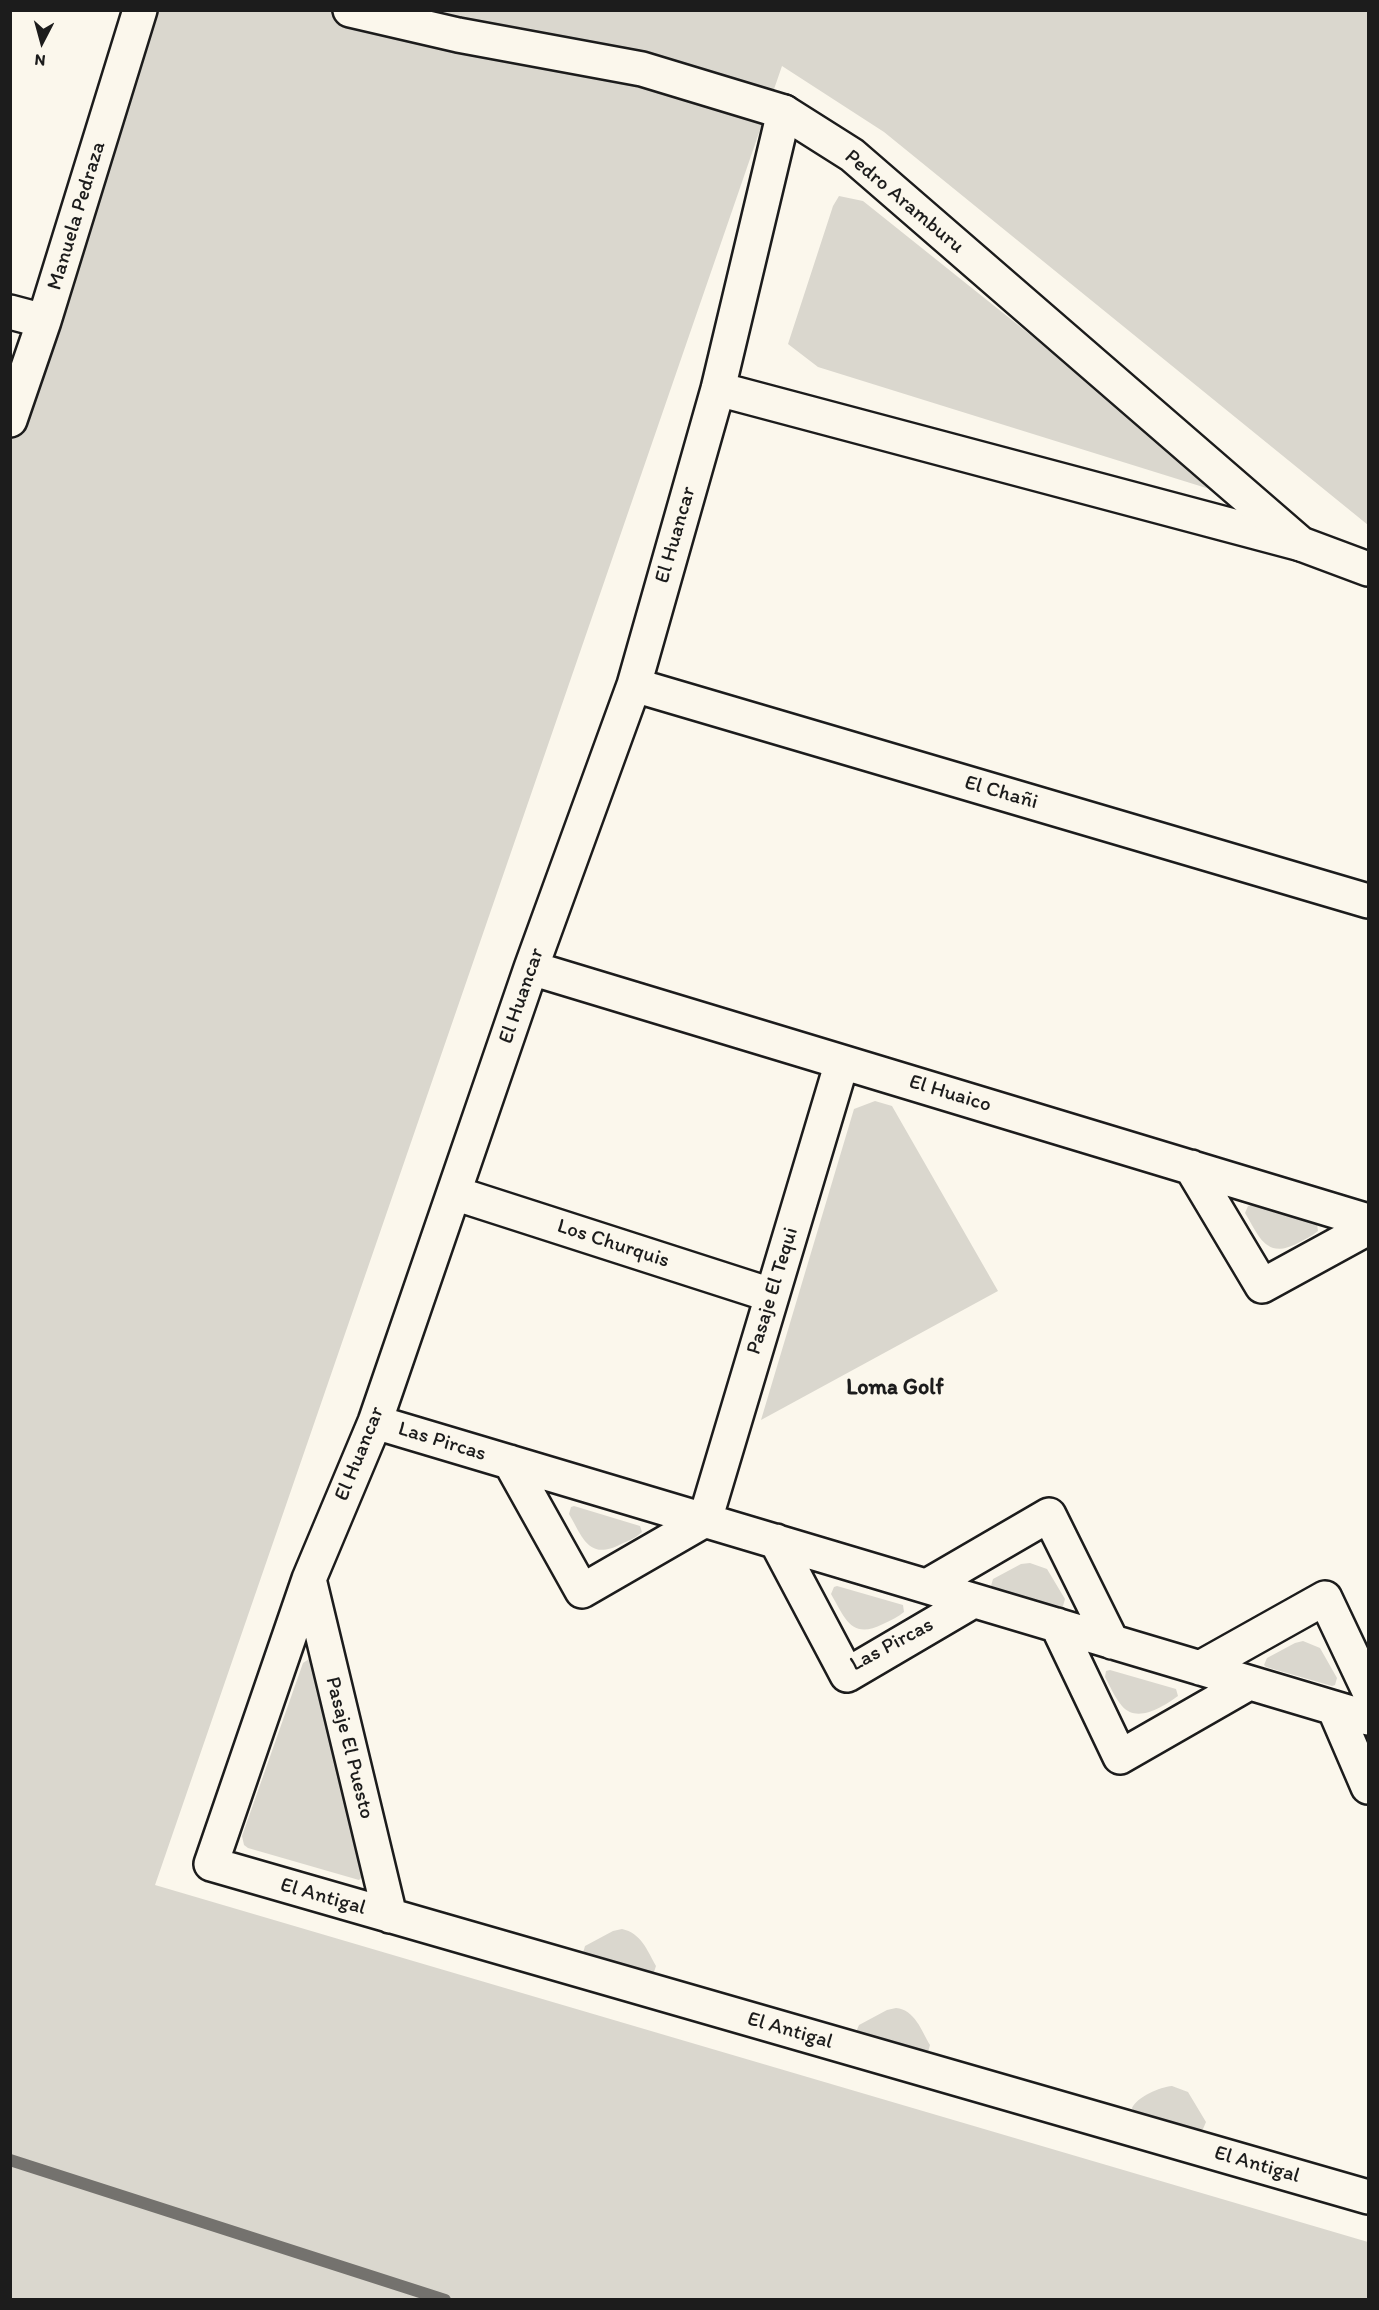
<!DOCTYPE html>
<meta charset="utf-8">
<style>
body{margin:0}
#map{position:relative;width:1379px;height:2310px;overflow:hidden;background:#fbf7ec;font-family:Itim,sans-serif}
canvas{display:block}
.frame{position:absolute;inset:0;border:12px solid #1c1c1c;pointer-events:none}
.north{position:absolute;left:12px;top:12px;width:60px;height:60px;-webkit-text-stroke:4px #fbf7ec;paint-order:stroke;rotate:186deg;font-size:16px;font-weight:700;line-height:24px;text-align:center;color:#1c1c1c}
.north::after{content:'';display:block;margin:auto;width:21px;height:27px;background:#1c1c1c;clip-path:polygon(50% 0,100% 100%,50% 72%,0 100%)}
</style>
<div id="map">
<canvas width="1379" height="2310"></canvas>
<div class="frame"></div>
<div class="north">N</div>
</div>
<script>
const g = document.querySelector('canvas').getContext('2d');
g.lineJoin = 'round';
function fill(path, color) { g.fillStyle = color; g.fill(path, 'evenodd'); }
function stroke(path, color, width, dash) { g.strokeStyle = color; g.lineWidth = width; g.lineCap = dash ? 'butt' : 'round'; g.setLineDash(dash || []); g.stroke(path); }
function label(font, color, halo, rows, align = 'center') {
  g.font = font + ' Itim,sans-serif'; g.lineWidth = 6; g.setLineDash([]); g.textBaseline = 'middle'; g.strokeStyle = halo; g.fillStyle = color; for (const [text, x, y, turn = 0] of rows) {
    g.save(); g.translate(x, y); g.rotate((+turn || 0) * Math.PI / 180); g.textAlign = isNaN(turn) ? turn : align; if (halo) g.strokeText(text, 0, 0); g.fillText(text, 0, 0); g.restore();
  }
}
fill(new Path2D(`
 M158 11H1368V525L884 132 782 66 155 1885 1368 2242V2299L11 2300V428Z
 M839 196 863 201 1232 496 818 367 788 344 833 206Z
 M875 1101 892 1106 998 1291 761 1420 854 1109Z
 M1251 1205 1317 1224 1318 1231C1312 1236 1305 1239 1298 1243 1266 1260 1259 1236 1245 1213L1248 1206Z
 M574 1506 640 1526 642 1532C636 1538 628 1541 621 1544 589 1561 583 1538 569 1514L571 1507Z
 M1030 1563 1047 1569 1065 1599 1063 1606 1059 1607 993 1589 991 1586 993 1579 1021 1564Z
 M837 1586 903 1605 904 1612C898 1617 891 1620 883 1624 851 1640 845 1618 831 1594L834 1587Z
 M1303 1641 1320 1648 1337 1678 1335 1685 1332 1686 1266 1667 1264 1665 1267 1658 1295 1643Z
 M309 1659 313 1660 364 1875 359 1880 248 1848 244 1845 242 1836 303 1663Z
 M1110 1670 1176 1689 1178 1696C1164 1706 1137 1724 1122 1706 1115 1698 1110 1686 1105 1677L1106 1671Z
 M622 1929C641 1933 647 1950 656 1966L654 1972 651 1973 583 1953 585 1946 613 1931Z
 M896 2008C915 2010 921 2030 930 2045L928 2052 925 2053 856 2032 859 2025 887 2010Z
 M1172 2086 1188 2092 1206 2122 1203 2129 1201 2130 1134 2112 1132 2108C1137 2097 1160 2087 1172 2086Z`), '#dad7ce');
stroke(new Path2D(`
 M10 2160 445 2300`), '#74726e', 12);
const minor = new Path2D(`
 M784 112 718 389 634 685 531 968 375 1422 309 1579 211 1864 1368 2197
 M10 312 44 321
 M718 389 1301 544
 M10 420 44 321 140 10
 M634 685 1368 901
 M531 968 1368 1221
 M1191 1167 1262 1286 1368 1228
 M454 1193 771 1295
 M375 1422 1368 1718
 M510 1462 582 1591 705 1520 842 1062
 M776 1541 847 1675 973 1601
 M309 1579 390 1916
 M927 1586 1049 1515 1112 1642
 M1057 1625 1120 1757 1249 1683
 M1200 1668 1325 1598 1368 1689
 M1334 1708 1368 1787`);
const tertiary = new Path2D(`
 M350 10 458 35 642 69 784 112 852 155 1301 544 1368 569`);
stroke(minor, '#1c1c1c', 38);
stroke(tertiary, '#1c1c1c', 38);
stroke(minor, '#fbf7ec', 33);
stroke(tertiary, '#fbf7ec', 33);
label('21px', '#1c1c1c', '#fbf7ec', [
 ["Pedro Aramburu",904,202,40],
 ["Manuela Pedraza",77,216,-73],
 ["El Huancar",676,535,-74],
 ["El Chañi",1001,793,16],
 ["El Huancar",522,996,-71],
 ["El Huaico",950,1094,17],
 ["Los Churquis",613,1244,18],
 ["Pasaje El Tequi",773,1291,-73],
 ["Las Pircas",442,1442,17],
 ["El Huancar",360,1454,-68],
 ["Las Pircas",892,1645,-28],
 ["Pasaje El Puesto",349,1748,76],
 ["El Antigal",323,1897,16],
 ["El Antigal",790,2031,16],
 ["El Antigal",1257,2165,16]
]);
label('bold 22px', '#1c1c1c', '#fbf7ec', [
 ["Loma Golf",895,1388]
]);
</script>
